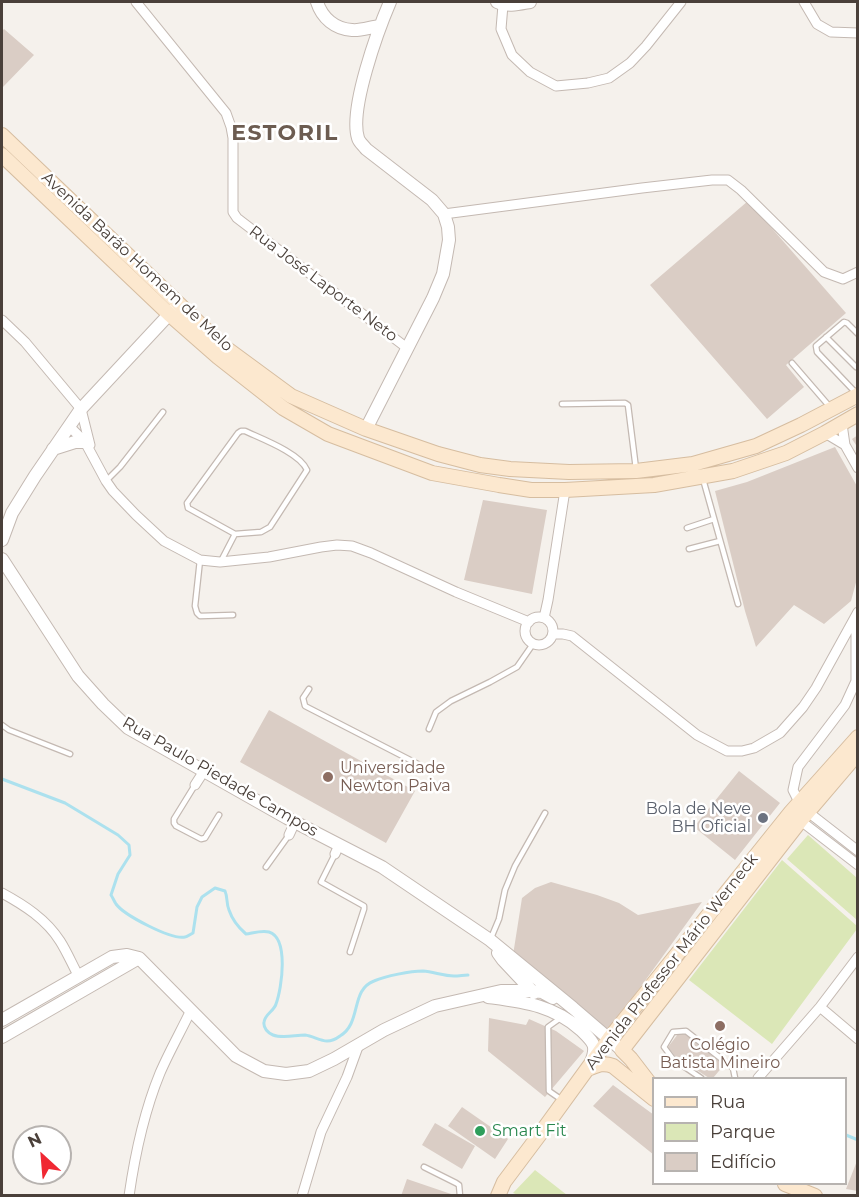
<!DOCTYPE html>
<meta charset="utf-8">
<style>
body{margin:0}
#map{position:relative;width:859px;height:1197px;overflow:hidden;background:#f5f1ec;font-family:Montserrat,sans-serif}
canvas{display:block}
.frame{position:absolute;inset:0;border:3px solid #4a403a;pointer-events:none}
.legend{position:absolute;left:652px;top:1077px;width:195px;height:108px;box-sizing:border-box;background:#fff;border:2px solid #b7b3b0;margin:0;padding:8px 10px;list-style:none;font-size:18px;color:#4a403a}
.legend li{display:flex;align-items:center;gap:12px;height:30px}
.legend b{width:30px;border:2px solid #b7b3b0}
.north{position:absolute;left:12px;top:1125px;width:60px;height:60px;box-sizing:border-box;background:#fff;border:2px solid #b7b3b0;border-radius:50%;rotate:334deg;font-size:16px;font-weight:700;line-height:24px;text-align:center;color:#4a403a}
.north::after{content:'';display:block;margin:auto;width:21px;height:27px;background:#f02833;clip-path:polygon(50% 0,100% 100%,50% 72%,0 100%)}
</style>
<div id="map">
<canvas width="859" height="1197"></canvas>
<div class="frame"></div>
<ul class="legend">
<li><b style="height:8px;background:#fce8cf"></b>Rua</li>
<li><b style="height:16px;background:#dbe7b7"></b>Parque</li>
<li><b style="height:16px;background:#dacdc5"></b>Edifício</li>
</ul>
<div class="north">N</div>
</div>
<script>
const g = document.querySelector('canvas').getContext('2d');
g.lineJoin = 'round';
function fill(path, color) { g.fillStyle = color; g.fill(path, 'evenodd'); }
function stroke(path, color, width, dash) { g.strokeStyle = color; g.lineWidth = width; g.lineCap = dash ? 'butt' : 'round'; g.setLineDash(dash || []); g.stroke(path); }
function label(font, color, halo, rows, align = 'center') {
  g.font = font + ' Montserrat,sans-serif'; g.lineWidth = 5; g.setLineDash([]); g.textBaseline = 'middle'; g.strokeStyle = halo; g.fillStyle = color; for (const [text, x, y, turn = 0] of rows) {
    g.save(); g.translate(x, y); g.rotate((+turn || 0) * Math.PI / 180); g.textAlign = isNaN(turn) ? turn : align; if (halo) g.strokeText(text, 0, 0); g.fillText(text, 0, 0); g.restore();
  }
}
fill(new Path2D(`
 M808 835 857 878V920L787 859Z
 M782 860 857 926V929L772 1044 689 980Z
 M535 1170 567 1195H518L513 1193Z`), '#dbe7b7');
stroke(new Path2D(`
 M2 779 65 803 118 835 129 845 130 855 118 874 111 895C113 898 114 901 116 904 124 915 171 940 185 937 187 937 191 934 193 933L197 907 202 897 215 888 225 891C228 898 226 903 229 910 232 919 239 928 246 934 253 933 262 930 269 932 289 938 282 988 276 1004 274 1011 265 1014 264 1022 263 1028 268 1033 273 1035 283 1039 295 1035 305 1035 313 1036 320 1041 327 1041 331 1041 336 1039 340 1036 362 1023 350 990 374 981 386 976 410 971 423 971 434 972 444 976 454 976 459 976 464 975 468 975
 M846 1135 858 1140`), '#ace1ee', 3);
fill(new Path2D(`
 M4 29 34 55 2 88V31Z
 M748 201 846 313 786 365 804 387 767 419 650 285Z
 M858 435V448L852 439Z
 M835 447 858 488V575L851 601 824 624 794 605 756 647 745 611 715 491 747 482Z
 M483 500 547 510 532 594 464 580Z
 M269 710 415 791 386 843 240 762Z
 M739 771 780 803 735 860 694 827Z
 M551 882 597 895 619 903 638 915 702 902 608 1032 513 955 522 898 535 888Z
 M489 1018 526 1025 529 1019 556 1031 584 1051 545 1097 488 1051Z
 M678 1034H685L724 1065 713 1078H709L675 1056 668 1047Z
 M613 1085 654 1115V1155L593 1106Z
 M462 1107 508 1139 495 1159 448 1126Z
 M435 1123 475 1146 462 1169 422 1145Z
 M857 1161H858V1191L846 1189Z
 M407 1179 454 1195V1196H401Z`), '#dacdc5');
const service = new Path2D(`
 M826 337 856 367
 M792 363 830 407
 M856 393 817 352 816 346 844 322 847 323 858 334
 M562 404 625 403 628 405 636 469
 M241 431H245C262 439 300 453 307 470L270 527 261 532 235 534 188 508 187 503 238 433Z
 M703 479 738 604
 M106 481 120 467 163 412
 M687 528 714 519
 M689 549 720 541
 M200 560 195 606 197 613 200 616 233 615
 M221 561 235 534
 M309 689 303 698 305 706 418 764
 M2 725 9 730 70 754
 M429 729 436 712 451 701 490 682 517 667 533 644
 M195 785 174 819V823L176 826 201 839 205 838 219 815
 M335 854 321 882 364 906V909L350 952
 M266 867 289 835
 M491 938 499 919 505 890 515 866 545 813
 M701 1078 673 1059 664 1047 673 1032 686 1031 733 1068 735 1078
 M562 1100 549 1091 548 1027 562 1017
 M424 1167 456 1183 459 1185 460 1196`);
const minor = new Path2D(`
 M136 2 226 113 231 127 233 138V212L237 218 407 348
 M804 2 817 24 831 32 858 33
 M503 5 501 29 512 55 530 72 556 86 588 83 609 78 630 63 646 46 681 2
 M444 214 642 188 712 180H728L741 190 824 272 843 279 858 272
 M2 320 25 342 81 409 90 445
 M842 424 845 445 858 468
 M69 426 85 442 106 481 113 491 136 515 164 541 200 560 220 562 269 557 321 547 337 545 352 546 371 553 456 592 529 622
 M825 433 845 445
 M525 631a14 14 0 1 1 28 0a14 14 0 1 1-28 0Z
 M544 618 548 600 565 490
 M856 619V681L845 705 798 767 793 790 800 804 808 812 858 851
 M553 634H563L572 636 697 735 727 751H742L754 748 780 733 803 707 816 688 858 612
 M195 785 204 771
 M797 818 858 865
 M289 835 295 822
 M335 854 339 845
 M2 893C24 905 46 919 60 941 67 952 72 964 78 975
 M820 1007 858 1039
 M758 1078 820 1007 858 957
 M129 1196C135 1154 144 1112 160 1073 169 1052 181 1031 191 1010
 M302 1196 321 1132 347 1077 359 1044`);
const tertiary = new Path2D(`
 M317 2C322 18 335 29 352 30 360 31 371 27 380 26
 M497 2C508 7 519 4 530 2
 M366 429 433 298 443 274 449 240 448 227 444 214 432 200 366 149C363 145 359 142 358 138 349 109 378 30 390 2
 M53 449 75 442H85
 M2 540 12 513 35 476 81 409 176 307
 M2 559 78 676 103 704 128 728 287 818 382 867 490 940 573 1008 622 1050
 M498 953 503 960 534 993
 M488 997C524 1002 553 1005 581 1030 593 1042 598 1045 591 1062
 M2 1020 112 957 127 955 139 958 236 1056 264 1071 286 1074 309 1071 334 1059 384 1030 435 1006 501 991H531L542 992 553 998
 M2 1037 139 958`);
const secondary = new Path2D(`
 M2 135 223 346 291 396 366 429 438 454 480 465 510 469 569 472 636 471 693 464 756 446 801 425 858 395
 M2 155 169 314 218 357 283 408 328 434 432 473 499 485 531 490H565L654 485 733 471 786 453 825 433 858 414
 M588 1069C597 1065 603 1062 613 1066L654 1099
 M654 1089 631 1059 622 1050 801 820 858 753
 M785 1184 815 1196
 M498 1196 504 1182 543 1130 609 1039 791 812 858 737`);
stroke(service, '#c4b9b2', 7);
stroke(minor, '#c4b9b2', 11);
stroke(tertiary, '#c4b9b2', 14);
stroke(secondary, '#d6bda0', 16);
stroke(service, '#fff', 4.5);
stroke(minor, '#fff', 9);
stroke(tertiary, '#fff', 12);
stroke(secondary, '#fce8cf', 14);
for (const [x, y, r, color] of [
 [328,777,6,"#8d6e63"],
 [763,818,6,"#6b7280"],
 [720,1026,6,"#8d6e63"],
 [480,1131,6,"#2e9e5b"]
]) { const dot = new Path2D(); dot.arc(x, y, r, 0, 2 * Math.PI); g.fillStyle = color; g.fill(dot); stroke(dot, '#fff', 2); }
label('16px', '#4a403a', '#fff', [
 ["Avenida Barão Homem de Melo",137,262,43],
 ["Rua José Laporte Neto",323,284,37],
 ["Rua Paulo Piedade Campos",220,777,30],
 ["Avenida Professor Mário Werneck",672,962,-52]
]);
label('16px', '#785e54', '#fff', [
 ["Universidade",340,768],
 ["Newton Paiva",340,786],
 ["Colégio",720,1045,"center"],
 ["Batista Mineiro",720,1063,"center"]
], 'left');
label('16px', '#5b616d', '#fff', [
 ["Bola de Neve",751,809],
 ["BH Oficial",751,827]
], 'right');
label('16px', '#27864d', '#fff', [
 ["Smart Fit",492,1131]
], 'left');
g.letterSpacing = '1.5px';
label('bold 22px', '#6c5c51', '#fff', [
 ["ESTORIL",285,134]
]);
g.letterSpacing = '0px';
</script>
